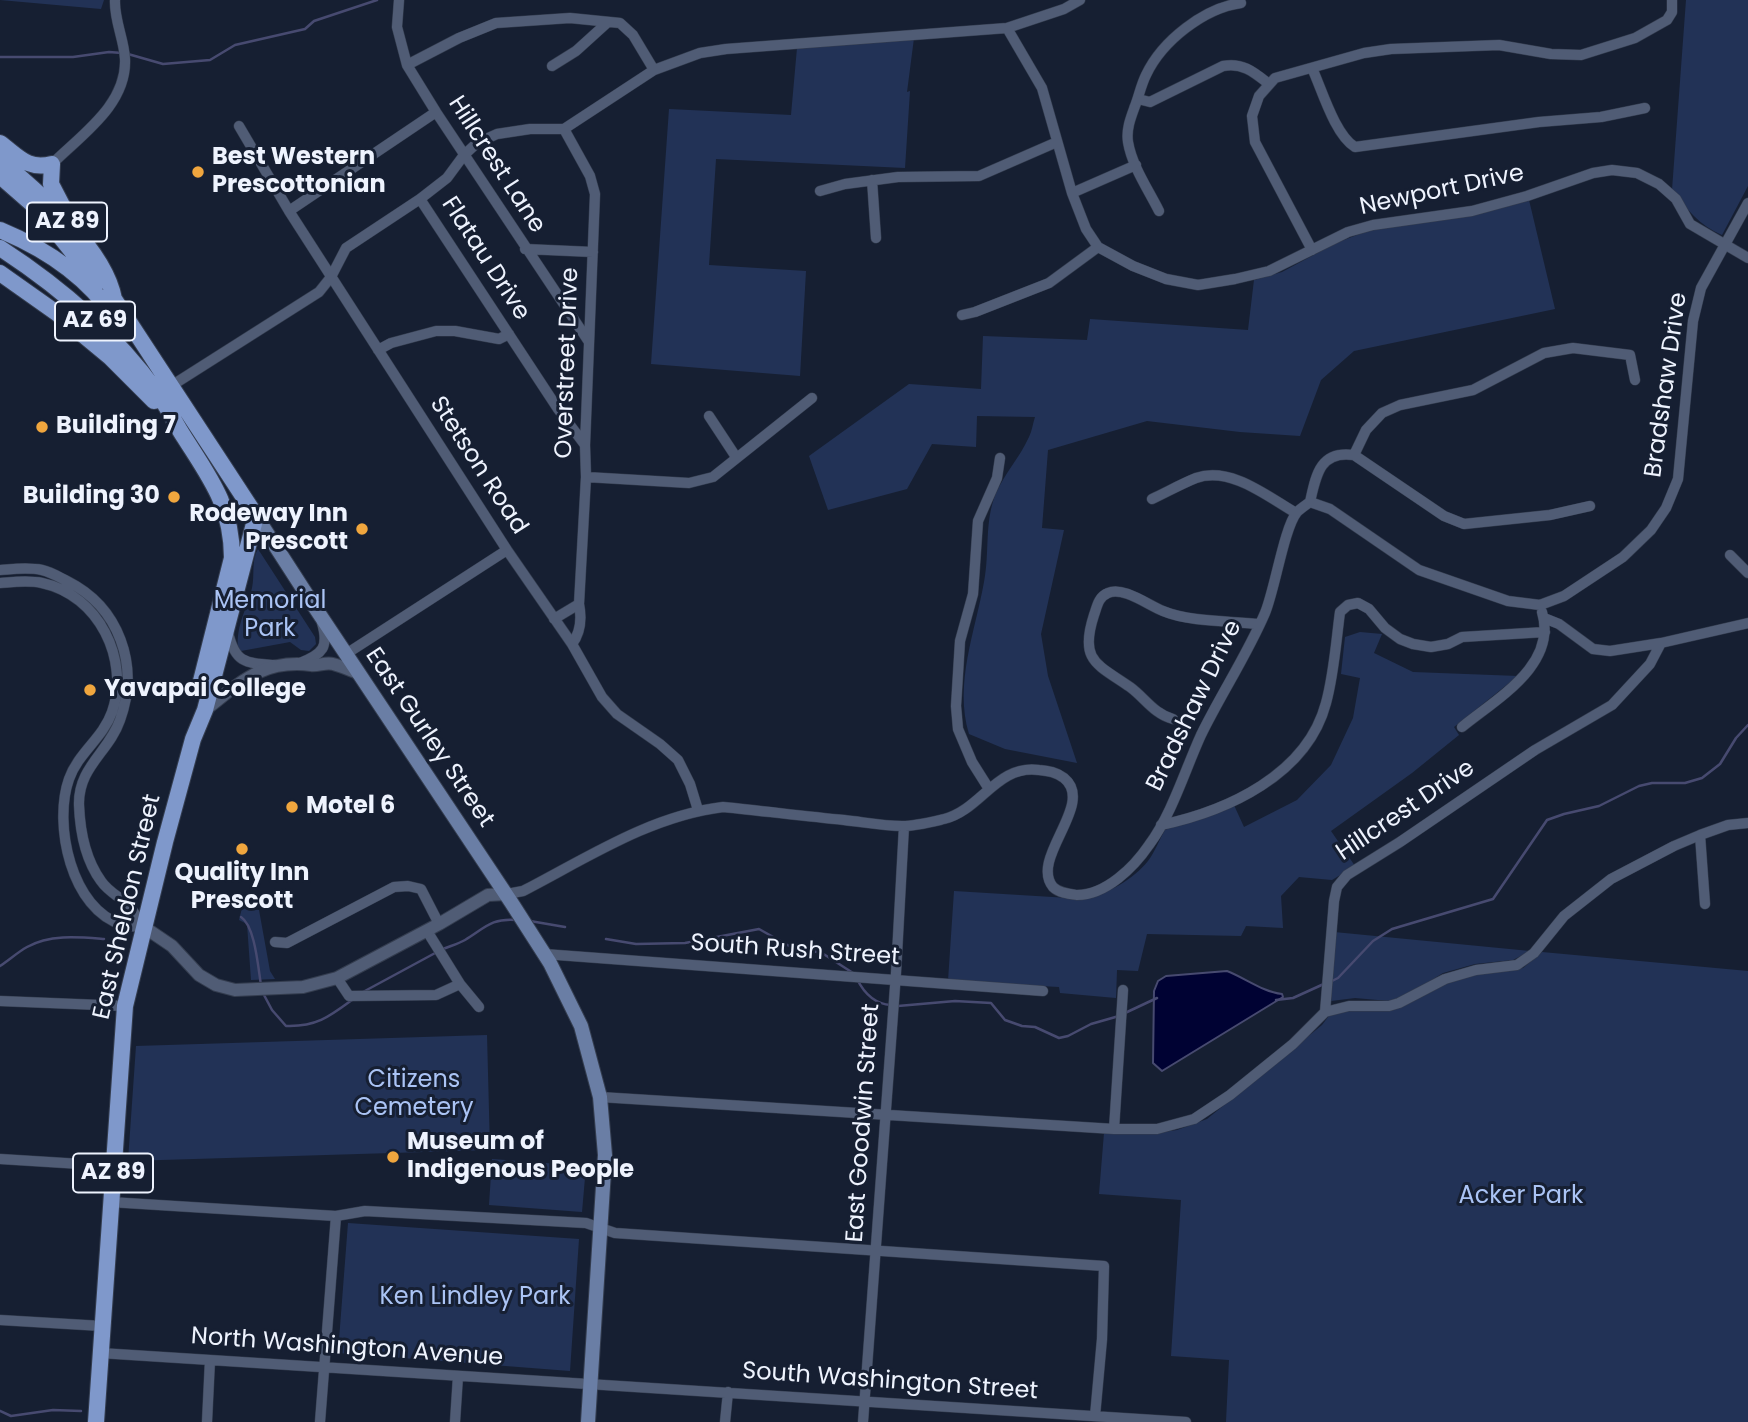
<!DOCTYPE html>
<style>
body{margin:0}
canvas{display:block;background:#161f32}
</style>
<canvas width="1748" height="1422"></canvas>
<script>
const g = document.querySelector('canvas').getContext('2d');
g.lineJoin = 'round';
function fill(path, color) { g.fillStyle = color; g.fill(path, 'evenodd'); }
function stroke(path, color, width, dash) { g.strokeStyle = color; g.lineWidth = width; g.lineCap = dash ? 'butt' : 'round'; g.setLineDash(dash || []); g.stroke(path); }
function label(font, color, halo, rows, align = 'center') {
  g.font = font + ' Poppins,sans-serif'; g.lineWidth = 6; g.setLineDash([]); g.textBaseline = 'middle'; g.strokeStyle = halo; g.fillStyle = color; for (const [text, x, y, turn = 0] of rows) {
    g.save(); g.translate(x, y); g.rotate((+turn || 0) * Math.PI / 180); g.textAlign = isNaN(turn) ? turn : align; if (halo) g.strokeText(text, 0, 0); g.fillText(text, 0, 0); g.restore();
  }
}
fill(new Path2D(`
 M0 0H104L101 9Z
 M1686 0H1748V186L1722 235C1699 225 1687 209 1672 190Z
 M914 38 907 92 910 91 905 168 716 159 709 265 806 271 800 376 651 364 669 109 791 115 797 48Z
 M1529 200 1555 309 1354 351 1321 380 1300 436 1240 432 1147 421 1048 450 1042 528 1064 530 1041 634 1048 676 1077 763 1005 749 969 734C954 683 975 633 984 582 990 552 984 522 996 493 1005 473 1020 457 1029 437 1032 431 1033 423 1035 417L977 416 976 447 932 444 907 489 828 510 809 456 909 384 981 389 983 336 1087 340 1090 319 1248 330 1254 280 1282 272 1336 243 1370 230 1494 210Z
 M258 549 315 637 316 644 309 651 301 650 290 642 241 651 238 648C236 625 247 609 252 588 255 575 251 560 258 549Z
 M1360 632 1382 634 1374 653 1413 672 1518 676 1454 727 1459 735 1412 773 1331 831 1355 866 1332 880 1299 877 1281 896 1283 928 1246 926 1241 936 1147 934 1138 971 1117 970 1116 998 1060 993 1059 987 948 981 954 891 1085 899C1108 893 1133 880 1148 861 1155 852 1159 840 1165 830L1233 803 1244 827 1297 800 1331 765 1353 718 1360 678 1341 674 1345 637Z
 M242 908 259 910 270 971 275 979 251 980 247 924 239 920Z
 M1334 932 1530 951 1513 960 1475 964 1443 973 1403 998 1389 1001 1355 998 1331 1001Z
 M1542 952 1748 971V1422H1226L1229 1360 1171 1356 1181 1200 1099 1194 1104 1133 1148 1134 1177 1130 1207 1119 1322 1025 1331 1013 1351 1009 1388 1010 1444 983 1477 974 1523 968Z
 M487 1035 490 1150 128 1161 136 1046Z
 M492 1159 586 1166 582 1212 489 1205Z
 M348 1223 579 1239 570 1371 338 1353Z`), '#223256');
const water = new Path2D(`
 M1227 971C1245 978 1263 992 1282 994L1283 997 1162 1071 1153 1063 1154 991 1158 981 1166 976Z`);
fill(water, '#000233');
stroke(water, '#474a70', 2);
stroke(new Path2D(`
 M128 54 163 64 210 60 235 45 305 29 314 21 377 0
 M0 57H73L109 52 122 53
 M241 917C255 926 258 967 261 985
 M530 921 565 927
 M606 939 636 944 685 943 759 929 791 947 822 953 853 973
 M443 949C450 946 458 944 465 940 485 928 491 918 516 920
 M0 966C9 960 18 952 27 947 50 934 79 937 104 939
 M857 979C864 993 874 1004 891 1005
 M1332 981 1338 978 1373 941 1392 929 1493 899 1547 820 1564 814 1599 806 1639 786 1652 783H1685L1702 778 1720 764 1736 738 1748 725
 M363 992 437 952
 M264 995 272 1010 286 1026C316 1027 329 1017 352 1000
 M1276 1000 1293 998 1326 983
 M898 1006 955 1001 991 1003 1005 1020 1022 1026 1035 1027 1059 1038 1068 1036 1091 1024 1119 1016
 M1125 1013 1157 998
 M0 1411 11 1416 53 1410 81 1411`), '#474a70', 2.5);
const minor = new Path2D(`
 M399 0 397 27 407 65 436 112 589 342
 M1007 28 1042 88 1072 193 1086 229 1098 247 1133 266 1166 279 1198 285 1235 279 1269 271 1348 232 1373 225 1472 211 1527 196 1593 173 1612 170 1637 173 1659 184 1676 199 1690 224 1748 258
 M407 65 459 38 496 23 570 18 620 23 633 35 654 70
 M552 66 576 51 608 22
 M1312 68C1322 90 1335 135 1355 147L1539 122 1601 117 1645 108
 M1138 99 1150 102 1223 66C1243 62 1255 73 1269 84
 M239 126 289 211 507 550 572 644 602 697 617 714 660 744 678 760 690 784 698 810
 M564 129 590 176 595 194 585 445 586 477 579 604C582 619 581 632 572 644
 M52 164C81 135 127 105 125 59 124 39 114 20 115 0
 M872 180 876 238
 M820 191 845 184 898 177 979 176 1057 142
 M1072 193 1136 165
 M420 199 558 409 585 445
 M289 211 436 112
 M1159 211C1148 189 1132 166 1128 142 1126 129 1131 117 1135 106 1139 96 1141 85 1146 75 1162 41 1204 8 1241 3
 M525 249 593 252
 M1312 250 1255 142 1252 116 1259 96 1275 78 1364 53 1391 49 1499 45 1551 54 1581 55 1635 38 1667 20 1672 12V0
 M962 315 975 312 1049 283 1098 247
 M378 350 391 343 436 331H455L499 339 509 334
 M171 386 319 292 331 277 346 248 420 199 447 178 464 155 477 143 497 134 530 129H564L654 70 700 53 726 49 1007 28 1064 9 1080 0
 M709 416 736 457
 M1354 455 1444 516 1464 524 1550 515 1590 506
 M586 477 689 483 713 477 812 398
 M1152 499C1167 492 1181 484 1196 478 1231 466 1268 497 1296 513
 M1310 502C1316 475 1320 450 1354 455L1366 430 1382 413 1400 405 1473 390 1544 353 1573 348 1630 355 1635 380
 M1730 555 1748 573
 M0 570C14 569 28 567 42 570 51 572 59 577 67 581 119 607 140 665 120 720 109 752 78 767 79 805 80 831 85 859 101 881 107 890 116 895 125 902 132 908 138 919 144 927
 M0 583C14 582 28 580 42 583 99 595 130 660 112 712 103 738 78 753 69 779 53 824 71 910 123 925 129 927 137 926 144 927
 M1544 618 1559 624 1593 649 1610 651 1661 643 1748 623
 M554 619 579 604
 M228 632C235 663 245 663 274 665
 M346 654 507 550
 M300 663C323 654 329 647 322 623
 M1173 719C1154 714 1145 698 1130 687 1097 664 1079 661 1094 615 1097 607 1098 597 1108 593 1123 586 1148 605 1163 611 1189 622 1230 621 1259 624
 M1462 727C1496 699 1558 665 1542 612
 M989 789 972 762 958 729 956 706 960 641 973 594 978 521 997 478 1000 458
 M1161 825C1227 811 1307 775 1326 703 1334 674 1336 642 1340 612L1348 605 1358 603 1369 609 1385 628 1400 639 1413 644 1431 647 1448 644 1462 637 1545 632
 M1700 835 1705 904
 M507 894 523 891C587 858 650 816 723 807 763 811 803 816 844 820 863 822 883 826 902 826 915 826 931 822 944 819 981 810 997 764 1039 770 1049 771 1056 772 1064 778 1096 804 1029 858 1053 887 1059 893 1069 894 1077 895 1106 895 1134 867 1149 845 1172 814 1185 770 1201 735 1221 694 1247 655 1265 613 1275 589 1284 528 1297 512 1300 509 1306 505 1310 502L1330 509 1419 570 1508 601 1540 605 1564 596 1623 557 1651 530 1666 508 1678 479 1693 321 1701 288 1748 203
 M427 931 460 984 479 1007
 M275 942 287 943 394 887 408 886 421 889 439 924
 M544 954 1043 991
 M337 978 349 996 436 995 460 984
 M0 1001 125 1006
 M1325 1012 1349 1006H1389L1399 1003 1445 979 1476 970 1517 965 1534 953 1564 916 1611 879 1674 846 1700 835 1728 825 1748 823
 M600 1097 1114 1129H1157L1194 1119 1230 1095 1293 1044 1325 1012 1334 901 1337 887 1347 875 1400 842 1535 750 1612 705 1650 664 1661 643
 M1114 1129 1123 990
 M0 1159 113 1166
 M110 1202 336 1216 365 1211 586 1223 615 1233 1104 1266 1102 1339 1095 1416
 M0 1320 102 1326
 M100 1353 1186 1422
 M207 1422 210 1360
 M320 1422 336 1216
 M455 1422 458 1376
 M725 1422 728 1392
 M863 1422 896 973 904 826`);
const tertiary = new Path2D(`
 M205 710C241 682 263 659 311 665 318 666 326 662 333 664 341 666 350 670 358 673
 M144 927 172 946 199 975 216 985 235 990 303 987 337 978 439 924 488 895 507 894`);
const secondary = new Path2D(`
 M256 516 316 609 511 902 550 963 581 1026 600 1097 605 1155 588 1422`);
const primary = new Path2D(`
 M0 143C19 157 27 170 52 164L51 184 64 209
 M0 160C38 192 105 248 114 299L256 516 205 710 193 739 165 842 125 1006 96 1422
 M0 176 39 210 97 283
 M0 230C46 249 87 276 115 318
 M0 248C60 287 114 333 156 391 167 405 174 422 184 437 210 478 232 506 232 558L200 685
 M0 273 58 314 110 357 154 401`);
stroke(minor, '#343d4f', 11);
stroke(tertiary, '#343d4f', 14);
stroke(secondary, '#343d4f', 16);
stroke(primary, '#343d4f', 18);
stroke(minor, '#505c75', 10);
stroke(tertiary, '#505c75', 12);
stroke(secondary, '#6a7ea5', 14);
stroke(primary, '#7f98cb', 16);
for (const [x, y, r, color] of [
 [198,172,7,"#f0a63e"],
 [42,427,7,"#f0a63e"],
 [174,497,7,"#f0a63e"],
 [362,529,7,"#f0a63e"],
 [90,690,7,"#f0a63e"],
 [292,807,7,"#f0a63e"],
 [242,849,7,"#f0a63e"],
 [393,1157,7,"#f0a63e"]
]) { const dot = new Path2D(); dot.arc(x, y, r, 0, 2 * Math.PI); g.fillStyle = color; g.fill(dot); stroke(dot, '#161f32', 2.5); }
for (const [x, y, w] of [
 [67,222,80],
 [95,321,80],
 [113,1173,80]
]) { const box = new Path2D(); box.roundRect(x - w / 2, y - 19.5, w, 39, 5); g.fillStyle = '#161f32'; g.fill(box); stroke(box, '#eef3fe', 2); }
label('bold 23px', '#eef3fe', null, [
 ["AZ 89",67,222],
 ["AZ 69",95,321],
 ["AZ 89",113,1173]
]);
label('bold 24px', '#eef3fe', '#161f32', [
 ["Best Western",212,158],
 ["Prescottonian",212,186],
 ["Building 7",56,427],
 ["Building 30",160,497,"right"],
 ["Rodeway Inn",348,515,"right"],
 ["Prescott",348,543,"right"],
 ["Yavapai College",104,690],
 ["Motel 6",306,807],
 ["Quality Inn",242,874,"center"],
 ["Prescott",242,902,"center"],
 ["Museum of",407,1143],
 ["Indigenous People",407,1171]
], 'left');
label('24px', '#eef3fe', '#161f32', [
 ["Hillcrest Lane",496,165,57],
 ["Newport Drive",1442,191,-12],
 ["Flatau Drive",485,259,57],
 ["Overstreet Drive",568,363,-88],
 ["Bradshaw Drive",1667,385,-82],
 ["Stetson Road",478,466,57],
 ["Bradshaw Drive",1195,706,-64],
 ["East Gurley Street",429,738,56],
 ["Hillcrest Drive",1406,811,-34],
 ["East Sheldon Street",128,907,-77],
 ["South Rush Street",795,951,4],
 ["East Goodwin Street",864,1123,-86],
 ["North Washington Avenue",347,1348,4],
 ["South Washington Street",890,1382,4]
]);
label('24px', '#abc4f5', '#161f32', [
 ["Memorial",270,602],
 ["Park",270,630],
 ["Citizens",414,1081],
 ["Cemetery",414,1109],
 ["Acker Park",1521,1197],
 ["Ken Lindley Park",475,1298]
]);
</script>
